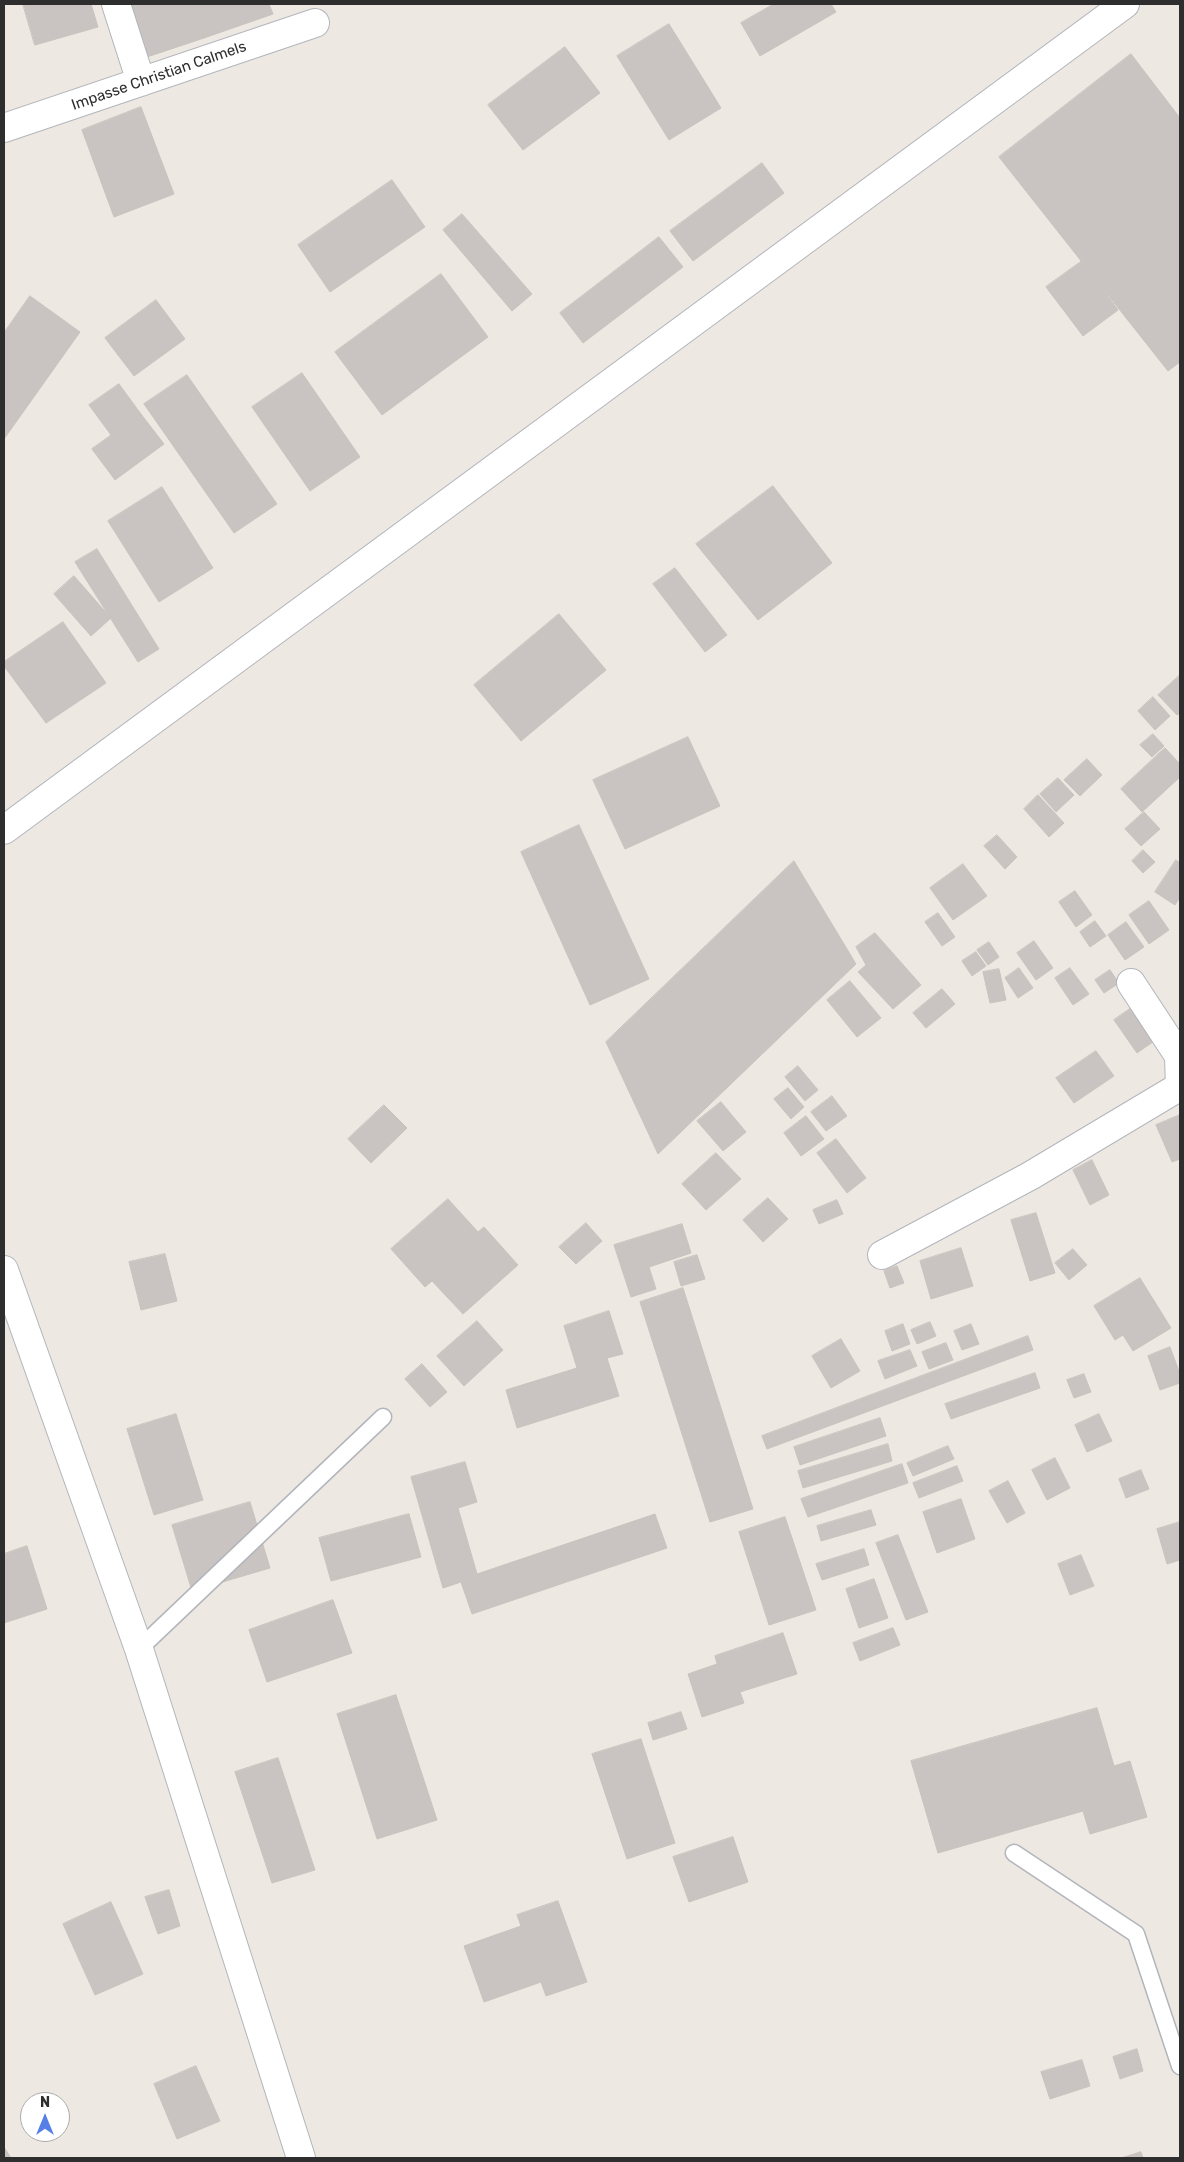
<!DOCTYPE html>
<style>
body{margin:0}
#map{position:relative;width:1184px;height:2162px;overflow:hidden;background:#ede8e2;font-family:Rubik,sans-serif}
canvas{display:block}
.frame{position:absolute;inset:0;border:5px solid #2e2e2e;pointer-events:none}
.north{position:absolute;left:20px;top:2092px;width:50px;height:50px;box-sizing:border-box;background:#fff;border:1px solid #ababab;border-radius:50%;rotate:0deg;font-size:14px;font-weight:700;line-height:20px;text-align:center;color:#2e2e2e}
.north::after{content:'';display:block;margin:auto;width:18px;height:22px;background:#5680e7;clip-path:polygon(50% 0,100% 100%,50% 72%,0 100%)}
</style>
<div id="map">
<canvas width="1184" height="2162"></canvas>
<div class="frame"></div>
<div class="north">N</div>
</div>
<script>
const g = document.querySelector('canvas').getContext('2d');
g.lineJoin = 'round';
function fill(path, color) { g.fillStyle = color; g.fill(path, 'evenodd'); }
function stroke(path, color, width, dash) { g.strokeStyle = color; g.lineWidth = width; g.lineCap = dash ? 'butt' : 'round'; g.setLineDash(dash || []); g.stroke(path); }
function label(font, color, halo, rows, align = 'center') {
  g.font = font + ' Rubik,sans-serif'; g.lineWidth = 4; g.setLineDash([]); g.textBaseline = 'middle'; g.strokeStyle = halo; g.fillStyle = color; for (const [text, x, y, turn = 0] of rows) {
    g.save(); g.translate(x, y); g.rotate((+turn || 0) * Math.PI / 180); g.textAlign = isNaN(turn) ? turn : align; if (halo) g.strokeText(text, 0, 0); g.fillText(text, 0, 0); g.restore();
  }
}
const building = new Path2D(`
 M23 4H91L98 27 35 45Z
 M128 4H192L204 38 147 57Z
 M192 4H269L273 14 204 38Z
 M774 4H831L836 12 760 56 741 23Z
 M669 24 721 108 669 140 617 56Z
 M565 47 600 93 523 150 488 105Z
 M1131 54 1180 118V362L1168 371 999 157Z
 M141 107 174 194 114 217 82 130Z
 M762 163 784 193 693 261 670 231Z
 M392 180 425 227 330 292 298 245Z
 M462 214 532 294 512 311 443 230Z
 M659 237 683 267 583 343 560 313Z
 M1082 261 1118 310 1083 336 1046 287Z
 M441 274 488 337 382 415 335 352Z
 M30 296 80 332 4 439V333Z
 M156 300 185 339 134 376 105 338Z
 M302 373 360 457 310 491 252 407Z
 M187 375 277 504 234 533 144 404Z
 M119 384 141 414 111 435 89 405Z
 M141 414 164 444 115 480 92 449Z
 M773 486 832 563 758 620 696 544Z
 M162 487 213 568 159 602 108 521Z
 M97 549 159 649 138 662 75 562Z
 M675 568 727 635 705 652 653 584Z
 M74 576 111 618 91 636 54 594Z
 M559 614 606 670 521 741 474 685Z
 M63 622 106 683 46 723 4 666V662Z
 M1180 675V713L1177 715 1158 695Z
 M1153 697 1170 716 1155 730 1138 711Z
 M1153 734 1164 746 1152 757 1140 745Z
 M688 737 720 806 625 849 593 780Z
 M1165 748 1180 764V777L1142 812 1121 789Z
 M1087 759 1102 775 1080 796 1064 780Z
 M1058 778 1074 795 1056 812 1040 794Z
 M1038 795 1064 823 1049 837 1024 809Z
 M1144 812 1160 829 1141 846 1125 829Z
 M579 825 649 979 590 1005 521 852Z
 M997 835 1017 857 1005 869 984 846Z
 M1143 850 1155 862 1143 873 1132 861Z
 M1176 860 1180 863V897L1175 905 1155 892Z
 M794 861 856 964 658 1154 606 1042Z
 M963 864 987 896 953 920 930 888Z
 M1075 891 1092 915 1076 927 1059 902Z
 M1149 901 1169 930 1149 944 1129 915Z
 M938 913 955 937 942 946 925 922Z
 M1095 921 1106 936 1090 947 1080 932Z
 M1126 922 1144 947 1125 960 1108 935Z
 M875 933 921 985 893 1009 858 972 866 965 856 947Z
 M1034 941 1053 968 1036 980 1017 953Z
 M989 942 999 957 988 965 977 950Z
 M976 952 986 966 972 976 962 961Z
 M1019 968 1033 988 1018 998 1005 978Z
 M1070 968 1089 994 1073 1005 1055 978Z
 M999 969 1006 1000 990 1003 983 972Z
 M1110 970 1119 983 1104 993 1095 980Z
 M850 981 881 1018 857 1037 827 1000Z
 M942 989 955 1004 926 1028 913 1013Z
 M1137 1004 1160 1037 1137 1053 1114 1020Z
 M1096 1051 1114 1076 1074 1103 1056 1078Z
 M798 1066 818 1090 805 1101 785 1077Z
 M788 1088 804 1107 791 1119 774 1099Z
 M832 1096 847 1116 826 1131 811 1112Z
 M721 1102 746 1132 723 1151 697 1121Z
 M384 1105 407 1128 371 1163 348 1139Z
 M1180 1115V1159L1172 1162 1156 1125Z
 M806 1116 824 1139 801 1156 784 1133Z
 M836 1139 866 1178 847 1193 817 1153Z
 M716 1153 741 1179 706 1210 682 1184Z
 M1092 1160 1109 1195 1090 1205 1073 1170Z
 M768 1198 788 1219 763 1242 743 1220Z
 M448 1199 478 1232 484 1227 518 1265 463 1314 432 1281 425 1287 391 1249Z
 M837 1200 843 1214 819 1224 813 1210Z
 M1036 1213 1055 1273 1030 1281 1011 1220Z
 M586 1223 602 1241 576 1264 559 1247Z
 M682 1224 691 1253 649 1267 656 1289 631 1297 614 1245Z
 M961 1248 973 1286 931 1299 920 1261Z
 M1073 1249 1087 1265 1069 1280 1055 1263Z
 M165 1254 177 1301 141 1310 129 1262Z
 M697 1255 705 1279 681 1286 674 1262Z
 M897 1266 904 1283 890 1288 884 1271Z
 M1140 1278 1171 1328 1133 1351 1123 1335 1115 1340 1094 1306Z
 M683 1288 753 1509 710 1522 640 1302Z
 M609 1311 623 1354 607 1358 619 1396 517 1428 506 1390 577 1368 564 1326Z
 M477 1321 503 1350 464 1386 437 1356Z
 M930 1322 936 1336 917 1344 911 1330Z
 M903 1324 910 1344 892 1351 885 1331Z
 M971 1324 979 1344 962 1350 954 1331Z
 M1028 1336 1033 1350 767 1449 762 1436Z
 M841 1339 860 1371 831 1388 812 1356Z
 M946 1343 953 1360 929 1369 922 1352Z
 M1170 1347 1180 1374V1383L1160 1390 1148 1356Z
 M910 1350 917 1366 885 1379 878 1361Z
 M422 1364 447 1392 430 1407 405 1379Z
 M1035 1373 1040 1388 951 1419 945 1404Z
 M1084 1374 1091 1392 1074 1398 1067 1380Z
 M176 1414 203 1500 154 1515 127 1429Z
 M1099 1414 1112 1441 1087 1452 1075 1425Z
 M880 1418 886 1436 800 1465 794 1447Z
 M888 1444 892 1461 803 1488 798 1471Z
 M948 1446 954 1459 913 1476 907 1463Z
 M1055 1458 1070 1488 1047 1500 1032 1470Z
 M465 1462 477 1502 458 1508 477 1574 655 1514 667 1548 472 1614 461 1582 443 1588 411 1477Z
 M902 1464 908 1483 808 1517 801 1499Z
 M957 1466 963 1481 919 1498 913 1483Z
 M1141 1470 1149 1489 1126 1498 1119 1479Z
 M1008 1481 1025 1513 1007 1523 989 1491Z
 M961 1499 975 1539 937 1553 923 1512Z
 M250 1502 270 1568 192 1591 172 1525Z
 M871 1510 876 1525 821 1541 817 1526Z
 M409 1514 421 1557 331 1581 319 1538Z
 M785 1517 816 1610 769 1625 739 1532Z
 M1180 1522V1560L1167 1564 1157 1529Z
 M898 1535 928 1612 906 1620 876 1543Z
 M27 1546 47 1609 4 1623V1554Z
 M864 1549 869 1565 822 1580 816 1564Z
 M1081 1555 1094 1586 1070 1595 1058 1564Z
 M874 1579 888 1618 859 1628 846 1589Z
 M333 1600 352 1653 267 1682 249 1630Z
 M893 1628 900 1645 860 1661 853 1643Z
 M783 1633 797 1674 740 1692 744 1703 702 1717 688 1674 717 1664 715 1656Z
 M396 1695 437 1820 377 1839 337 1714Z
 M1097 1708 1114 1766 1130 1761 1147 1817 1090 1834 1083 1811 938 1853 911 1761Z
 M681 1712 687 1729 653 1740 648 1723Z
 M641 1739 675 1843 627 1859 592 1754Z
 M278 1758 315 1870 272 1883 235 1772Z
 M733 1837 748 1882 689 1902 673 1857Z
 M169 1890 180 1926 158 1934 145 1897Z
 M558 1901 587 1982 546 1996 541 1982 484 2002 464 1946 521 1926 517 1915Z
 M111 1902 143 1974 95 1995 63 1924Z
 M1137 2049 1143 2071 1120 2079 1113 2057Z
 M1082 2060 1090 2086 1050 2099 1041 2072Z
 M196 2066 220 2121 177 2139 154 2084Z
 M4 2147 11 2158H4Z
 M1141 2152 1143 2158H1121L1134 2154Z`);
fill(building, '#c9c4c1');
stroke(building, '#c9c3bc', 1);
const service = new Path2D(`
 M139 1649 383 1417
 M1014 1853 1136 1934 1180 2066`);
const minor = new Path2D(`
 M116 4 141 82
 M4 128 315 23
 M1131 983 1179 1056 1180 1088
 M882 1255 1030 1176 1179 1087`);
const tertiary = new Path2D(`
 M4 830 1125 4
 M4 1270 139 1649 301 2158`);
stroke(service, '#b3b5bc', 19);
stroke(minor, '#b3b5bc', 30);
stroke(tertiary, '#b3b5bc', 30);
stroke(service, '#fff', 16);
stroke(minor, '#fff', 28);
stroke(tertiary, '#fff', 28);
label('15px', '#2e2e2e', '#fff', [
 ["Impasse Christian Calmels",159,76,-19]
]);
</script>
